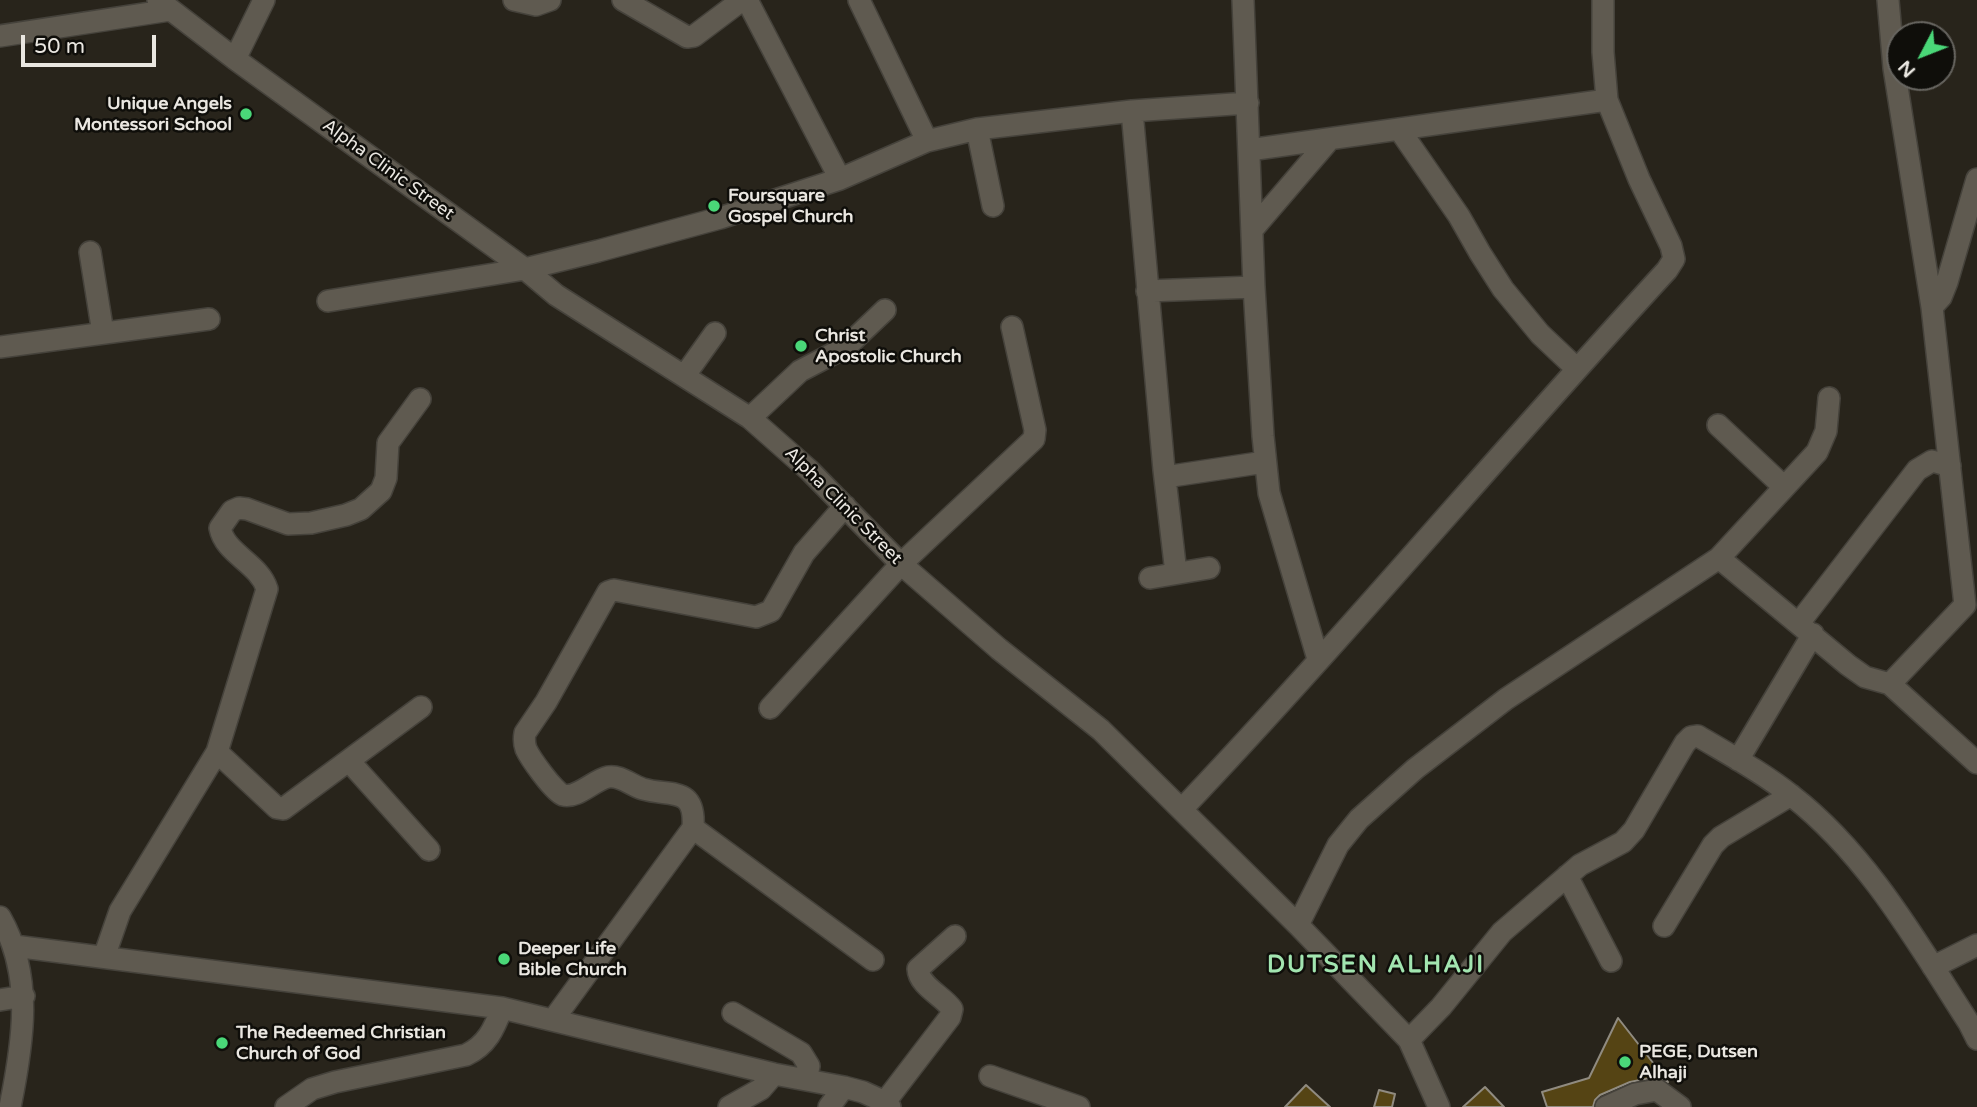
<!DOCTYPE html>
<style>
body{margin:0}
#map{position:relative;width:1977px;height:1107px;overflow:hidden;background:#28241b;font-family:"Varela Round",sans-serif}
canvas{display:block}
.north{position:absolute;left:1886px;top:21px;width:70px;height:70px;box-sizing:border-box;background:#0f0e0a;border:2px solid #676560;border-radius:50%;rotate:228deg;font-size:19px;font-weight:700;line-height:28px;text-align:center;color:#eae7e1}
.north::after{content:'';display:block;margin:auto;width:24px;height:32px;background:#4ad778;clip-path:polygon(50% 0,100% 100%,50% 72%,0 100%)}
.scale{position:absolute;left:21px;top:35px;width:135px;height:32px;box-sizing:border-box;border:4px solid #eae7e1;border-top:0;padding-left:9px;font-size:21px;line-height:24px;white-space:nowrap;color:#eae7e1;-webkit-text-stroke:5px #0f0e0a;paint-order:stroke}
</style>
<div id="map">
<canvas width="1977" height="1107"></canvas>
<div class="north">N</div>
<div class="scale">50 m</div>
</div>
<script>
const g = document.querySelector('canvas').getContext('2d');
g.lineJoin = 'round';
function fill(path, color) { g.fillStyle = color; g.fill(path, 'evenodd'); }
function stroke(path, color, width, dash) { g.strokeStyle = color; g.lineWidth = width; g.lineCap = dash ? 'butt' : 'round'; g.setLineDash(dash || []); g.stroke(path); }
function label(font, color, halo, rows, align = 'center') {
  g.font = font + ' "Varela Round",sans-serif'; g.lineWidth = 5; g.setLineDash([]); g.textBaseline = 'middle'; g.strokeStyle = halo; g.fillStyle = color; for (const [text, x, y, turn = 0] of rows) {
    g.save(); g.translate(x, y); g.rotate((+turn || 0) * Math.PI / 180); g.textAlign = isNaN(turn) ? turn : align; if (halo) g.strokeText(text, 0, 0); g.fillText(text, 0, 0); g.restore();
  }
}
const building = new Path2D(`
 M1618 1018 1668 1082 1655 1077 1630 1082 1600 1095 1595 1100 1593 1107H1547L1542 1092 1589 1078Z
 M1306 1085 1330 1107H1285Z
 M1485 1087 1504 1107H1463Z
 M1379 1090 1395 1094 1392 1107H1374Z`);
fill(building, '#554414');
stroke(building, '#908b80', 2);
const minor = new Path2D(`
 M158 0 235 59 525 269 556 295 750 418 809 470 901 564 999 649 1101 730 1298 925 1409 1040 1439 1107
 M514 0 536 5 550 0
 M623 0 687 37 694 36 742 0
 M747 0 840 179
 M859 0 927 141
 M1243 0 1254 287 1263 436 1269 493 1318 659
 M1888 0 1894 68 1932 307 1965 605
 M0 36 170 10
 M235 59 264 0
 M1132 111 1164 470 1176 573
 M977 129 993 206
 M1399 129 1459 216 1480 253 1503 289 1540 334 1576 368
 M1249 150 1607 100
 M1252 230 1330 139
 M90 252 103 333
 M1147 291 1254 287
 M328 301 525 269 598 251 720 218 840 179 927 141 977 129 1132 111 1248 103
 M1932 307 1941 297 1947 282 1977 179
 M0 347 209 319
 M685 375 715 333
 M750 418 800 371 846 347 885 310
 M1718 425 1783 486
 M1165 477 1265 462
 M1719 558 1848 665 1865 677 1890 684 1977 763
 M1150 578 1209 568
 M1799 623 1917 470 1932 461 1950 466
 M1890 684 1965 605
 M770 708 901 564 1034 439 1035 430 1012 327
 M217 752 277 808 283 809 421 707
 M1738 760 1813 634
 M349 761 429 850
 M1182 809C1348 634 1503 448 1667 270L1674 259 1671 246 1639 179 1607 100 1603 52V0
 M693 828 873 960
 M1567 876 1611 961
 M0 917C34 976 23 1043 10 1107
 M1298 925 1338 845 1359 819 1415 769 1506 699 1719 558 1817 452 1826 431 1829 398
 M1664 926 1713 845 1721 837 1791 795
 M14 946 502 1008 774 1074 844 1087 863 1092 885 1102 890 1107
 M104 957 120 911 217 752 267 589C259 563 225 554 220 528L232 511 239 508 247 509 288 524 311 523 346 515 361 509 381 491 386 478 388 443 420 399
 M1933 967 1977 945
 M0 1000 24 996
 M733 1013 801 1053 809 1066 808 1071 801 1079
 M553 1020 693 828C696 785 670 797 643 789 630 785 621 775 608 777 594 780 577 799 563 795 554 792 530 758 526 749 524 743 524 738 525 733L546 702 608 592 614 590 756 617 771 611 804 553 845 506
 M1409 1040 1441 1007 1502 932 1580 865 1623 842 1634 830 1685 743 1691 737 1698 736C1730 755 1763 773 1792 796 1868 855 1918 944 1969 1023L1977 1039
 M990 1076 1079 1107
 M885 1102 950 1017 952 1009C943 996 919 986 918 969L955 936
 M286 1107 312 1089 335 1082 466 1055C487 1045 494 1029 502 1008
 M729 1107 761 1089 774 1074
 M829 1107 844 1087
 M1606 1107 1635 1094 1657 1090 1680 1107`);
stroke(minor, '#45423b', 24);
stroke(minor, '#5f5a50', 21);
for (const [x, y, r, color] of [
 [246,114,7,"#4ad778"],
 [714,206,7,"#4ad778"],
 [801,346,7,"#4ad778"],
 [504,959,7,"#4ad778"],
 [222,1043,7,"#4ad778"],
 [1625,1062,7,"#4ad778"]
]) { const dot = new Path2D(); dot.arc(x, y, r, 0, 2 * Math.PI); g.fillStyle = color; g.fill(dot); stroke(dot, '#0f0e0a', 2.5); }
label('bold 18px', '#eae7e1', '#0f0e0a', [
 ["Unique Angels",232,104,"right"],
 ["Montessori School",232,125,"right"],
 ["Foursquare",728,196],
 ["Gospel Church",728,217],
 ["Christ",815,336],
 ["Apostolic Church",815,357],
 ["Deeper Life",518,949],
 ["Bible Church",518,970],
 ["The Redeemed Christian",236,1033],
 ["Church of God",236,1054],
 ["PEGE, Dutsen",1639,1052],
 ["Alhaji",1639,1073]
], 'left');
label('18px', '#eae7e1', '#0f0e0a', [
 ["Alpha Clinic Street",388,170,36],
 ["Alpha Clinic Street",843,506,45]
]);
g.letterSpacing = '2px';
label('bold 24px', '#a2e5b0', '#0f0e0a', [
 ["DUTSEN ALHAJI",1376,966]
]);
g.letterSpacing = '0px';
</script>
